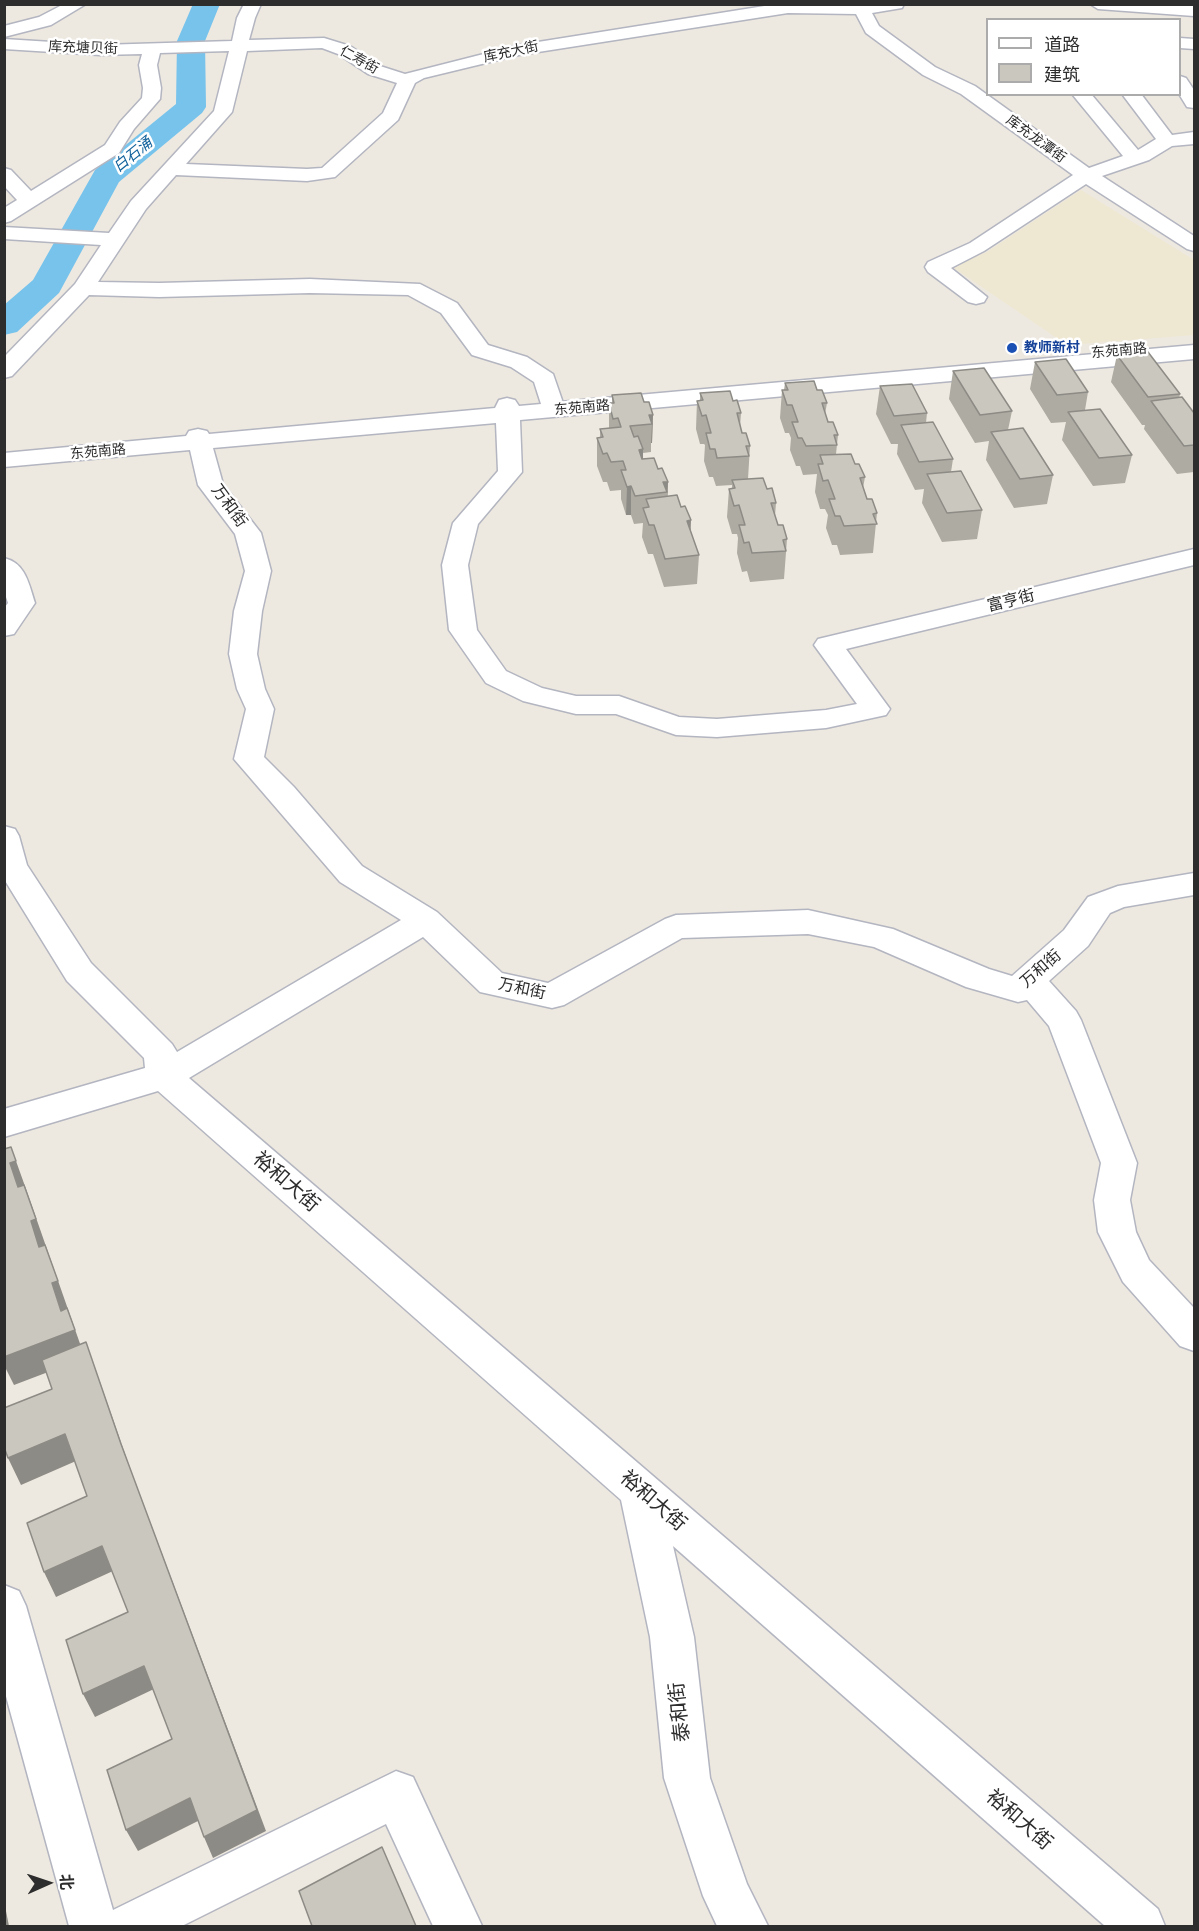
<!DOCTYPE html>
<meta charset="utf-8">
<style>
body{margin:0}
#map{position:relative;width:1199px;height:1931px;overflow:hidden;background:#eee9e0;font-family:"Work Sans","Noto Sans SC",sans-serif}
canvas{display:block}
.frame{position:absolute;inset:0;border:6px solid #2d2d2d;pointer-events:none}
.legend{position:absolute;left:986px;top:18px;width:195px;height:78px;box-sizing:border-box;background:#fff;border:2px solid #ababab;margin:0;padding:8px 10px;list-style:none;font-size:18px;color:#2d2d2d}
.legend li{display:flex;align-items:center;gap:12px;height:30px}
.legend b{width:30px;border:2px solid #ababab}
.north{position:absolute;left:18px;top:1853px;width:60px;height:60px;-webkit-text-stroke:4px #fff;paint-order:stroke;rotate:87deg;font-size:16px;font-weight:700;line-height:24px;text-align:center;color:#2d2d2d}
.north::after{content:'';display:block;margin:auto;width:21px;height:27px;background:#2d2d2d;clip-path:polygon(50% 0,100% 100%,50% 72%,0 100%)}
</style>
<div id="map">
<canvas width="1199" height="1931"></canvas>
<div class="frame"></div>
<ul class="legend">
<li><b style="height:8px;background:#fff"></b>道路</li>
<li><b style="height:16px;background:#cac7be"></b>建筑</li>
</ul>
<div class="north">北</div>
</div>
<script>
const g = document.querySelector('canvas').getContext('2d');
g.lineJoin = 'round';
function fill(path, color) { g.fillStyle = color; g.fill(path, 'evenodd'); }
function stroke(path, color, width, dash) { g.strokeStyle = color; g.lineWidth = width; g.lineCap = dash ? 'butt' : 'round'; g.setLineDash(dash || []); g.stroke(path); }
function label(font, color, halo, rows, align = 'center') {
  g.font = font + ' "Work Sans","Noto Sans SC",sans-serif'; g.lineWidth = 5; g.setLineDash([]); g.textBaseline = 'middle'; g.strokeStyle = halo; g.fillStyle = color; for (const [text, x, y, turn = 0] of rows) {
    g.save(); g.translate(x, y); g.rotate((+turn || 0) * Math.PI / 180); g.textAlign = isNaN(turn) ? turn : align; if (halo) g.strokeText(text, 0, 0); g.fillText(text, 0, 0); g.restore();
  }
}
fill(new Path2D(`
 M1081 190 1194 260V335L1067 345 951 266 987 252Z`), '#eee7d1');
fill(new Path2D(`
 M193 4H220L205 41 206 107 202 113 119 182 59 293 17 332 4 335V305L33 280 95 170 176 104 177 41Z`), '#77c3ec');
const minor = new Path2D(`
 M64 4H86L51 25 4 37V26L39 17Z
 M244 4H261L255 18 249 40 324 38 350 46 380 66 405 74 519 45 777 4H904L902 8 872 13 879 26 935 67 975 86 1089 168 1123 156 1072 94H1091L1138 150 1156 139 1122 94H1141L1172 135 1194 132V144L1172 146 1149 160 1102 176 1194 236V251L1187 249 1086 184 984 251 951 268 987 297 984 302 976 304 968 302 928 272 925 267 928 262 970 243 1073 175 961 94 923 75 866 33 856 14 788 13 519 55 424 78 415 83 398 120 335 177 307 181 176 175 146 209 98 282 159 283 310 279 420 284 457 303 488 345 527 357 553 374 562 400 560 402 1194 345V359L520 420 522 472 478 524 468 565 477 630 506 671 542 688 576 696H619L679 717 717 719 826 710 857 704 814 645 818 639 1194 549V565L846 649 890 709 886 715 826 728 717 737 676 735 616 714H576L523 701 486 683 449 630 442 565 453 523 498 471 496 423 213 448 223 484 261 533 271 571 262 611 257 654 265 689 274 709 264 757 294 787 362 866 437 912 502 973 548 983 665 919 676 915 808 910 893 929 989 969 1012 976 1064 930 1088 897 1118 886 1194 873V895L1124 907 1110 913 1088 946 1049 981 1076 1011 1081 1020 1137 1163 1130 1200 1136 1232 1149 1260 1194 1308V1351L1180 1346 1123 1282 1098 1232 1094 1200 1101 1163 1049 1026 1027 1000 1018 1002 966 987 874 947 808 934 682 938 564 1005 552 1008 480 992 423 937 189 1078 1158 1909 1165 1926H1105L673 1546 694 1637 710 1778 747 1884 768 1926H717L703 1896 664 1778 650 1637 621 1500 158 1091 4 1137V1109L145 1068 144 1058 67 981 4 879V826L15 829 19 836 27 865 91 963 172 1044 177 1052 401 920 340 882 234 759 246 709 237 689 229 654 234 611 245 571 235 534 198 485 190 450 4 467V453L186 436 189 431 198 429 207 431 209 434 495 408 499 400 507 398 515 400 519 406 541 404 534 382 511 367 472 355 441 313 408 295 310 293 159 297 89 295 12 376 4 378V357L75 284 101 245 4 239V227L109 233 131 201 214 111 229 51 160 53 157 65 161 88 160 99 134 129 119 153 11 221 4 223V208L17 200 4 186V168L11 170 31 191 105 145 120 122 142 98 143 88 139 65 142 54 100 55 4 49V39L100 45 232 41 237 18ZM322 48 338 54 368 74 397 83 383 113 322 168 307 169 186 164 232 112 247 51Z
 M1090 4 1194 6V16L1098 9Z
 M1180 38 1194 39V49L1180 48Z
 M1180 76 1186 78 1194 90V108L1187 107 1179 94Z
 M4 558C26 563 29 585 35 603L14 634 4 636V608L8 603 4 591Z
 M4 1585 19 1591 26 1606 113 1910 396 1771 413 1777 482 1926H433L386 1824 182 1926H69L4 1689Z`);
stroke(minor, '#b3b5c0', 3);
fill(minor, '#fff');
fill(new Path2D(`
 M1117 355 1180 394 1179 398 1194 413V472L1177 474 1144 429 1145 425H1142L1111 382Z
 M1035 362 1088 392 1085 410 1132 455 1125 483 1093 486 1062 440 1066 422 1051 423 1030 389Z
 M953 371 1012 411 1008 430 1053 475 1047 504 1014 508 986 460 989 441 975 443 949 399Z
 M785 383 817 390 827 403 825 414 828 422 838 435 836 454 855 464 865 477 863 488 867 499 877 513 873 553 840 555 837 545H832L826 528 828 515 825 509H820L815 492 817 474 803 475 800 466H796L790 450 791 438 789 433H785L780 418 782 390H784Z
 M880 386 927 413 926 423 953 459 951 472 982 510 977 539 942 542 922 503 924 489 915 490 897 454 898 444H891L876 414Z
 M700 393 733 401 741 413 740 427 742 433 750 446 748 479 767 489 776 503 775 516 778 525 787 539 784 579 750 582 747 571 742 572 737 553 738 538 737 534H732L727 517 729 489H732V485L716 486 713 477H709L704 461 705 445 704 444H700L696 429 697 401 700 400Z
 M612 395 644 402 653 415 652 443H651V452L643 453V459L658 469 668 482 667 496 691 532 699 555 697 584 664 587 653 554H648L642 537 643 523 634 524 631 515H626L621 499V490L610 491 607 482H603L597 466V438H600V429H609V403H612Z`), '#aeaba3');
fill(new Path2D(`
 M649 415H653L652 443H651L652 424Z
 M643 449V477L639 450Z
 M663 482H668L667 510V492Z
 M631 486V515H626L627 487Z
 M691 520 690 549 687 521Z
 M11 1147 26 1189 85 1358 14 1385 4 1365V1357L61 1311 10 1163Z
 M86 1342 131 1471 266 1831 213 1858 204 1837 121 1444Z
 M65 1434 76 1461 21 1485 8 1458Z
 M102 1546 113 1571 56 1597 44 1572Z
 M144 1666 154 1689 95 1717 83 1694Z
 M190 1798 200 1820 138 1851 126 1830Z
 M4 1901 9 1926H4Z`), '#8d8b85');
const building = new Path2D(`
 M1148 352 1180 394 1148 397 1117 355Z
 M1066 359 1088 392 1057 395 1035 362Z
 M984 368 1012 411 980 415 953 371Z
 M814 381 817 390H822L827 403H822L828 422H833L838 435H834L837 445 806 446 802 438H798L792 422H798L792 405H787L782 390H788L785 383Z
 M912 384 927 413 894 416 880 386Z
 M730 391 733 401 737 400 741 413H737L742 433H746L750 446H746L749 456 717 458 715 449H710L706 433H711L706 415 702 416 697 401 703 400 700 393Z
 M641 393 644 402H649L653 415H649L652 424 630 426 634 437 638 436 643 449 639 450 642 459 654 458 658 469 662 468 668 482H663L667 492 635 496 631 486 627 487 621 470H626L623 461 611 462 607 453 603 454 597 438 603 437 600 429 621 427 618 418 613 419 609 403H614L612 395Z
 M1182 397 1194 413V445L1184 446 1151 401Z
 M1100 409 1132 455 1099 458 1068 412Z
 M933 422 953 459 919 462 901 425Z
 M1023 428 1053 475 1020 479 991 432Z
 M851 454 855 464H859L865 477 860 478 867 499H872L877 513 873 514 877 524 844 526 840 516H835L829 499H835L828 480 823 481 818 464H823L820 455Z
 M961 471 982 510 947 513 927 474Z
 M763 478 767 489 772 488 776 503H771L778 525H783L787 539 783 540 786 551 752 553 749 542 744 543 739 525H745L739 505 734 506 729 489 735 488 732 480Z
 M677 495 681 507 685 506 691 520 687 521 699 555 665 559 654 525H649L643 508 649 507 646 499Z
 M11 1147 16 1161 10 1163 18 1187 24 1185 36 1219 31 1221 39 1247 45 1245 58 1281 52 1283 61 1311 67 1308 75 1330 4 1357V1149Z
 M86 1342 121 1444 257 1810 204 1837 190 1798 126 1830 107 1770 172 1739 144 1666 83 1694 66 1640 128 1612 102 1546 44 1572 27 1523 87 1496 65 1434 8 1458 4 1447V1408L52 1389 42 1360Z
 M382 1847 416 1926H312L299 1891Z`);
fill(building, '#cac7be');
stroke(building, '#8d8b85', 1.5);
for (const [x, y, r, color] of [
 [1012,348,6,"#1a4fb4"]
]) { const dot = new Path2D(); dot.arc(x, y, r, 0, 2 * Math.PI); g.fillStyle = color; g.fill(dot); stroke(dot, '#fff', 2); }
label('14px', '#2d2d2d', '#fff', [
 ["库充塘贝街",83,48,2],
 ["库充大街",511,52,-12],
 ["仁寿街",359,60,29],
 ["库充龙潭街",1036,139,36],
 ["东苑南路",1119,351,-5],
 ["东苑南路",582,408,-5],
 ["东苑南路",98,452,-5]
]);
label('bold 14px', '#164399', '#fff', [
 ["教师新村",1024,348]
], 'left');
label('italic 15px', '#12629c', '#fff', [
 ["白石涌",133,155,-39]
]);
label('16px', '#2d2d2d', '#fff', [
 ["万和街",229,506,54],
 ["富亨街",1011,601,-14],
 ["万和街",1041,969,-41],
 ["万和街",522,989,12]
]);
label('20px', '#2d2d2d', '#fff', [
 ["裕和大街",286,1182,41],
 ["裕和大街",653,1501,41],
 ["泰和街",680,1712,-96],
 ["裕和大街",1019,1820,41]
]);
</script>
